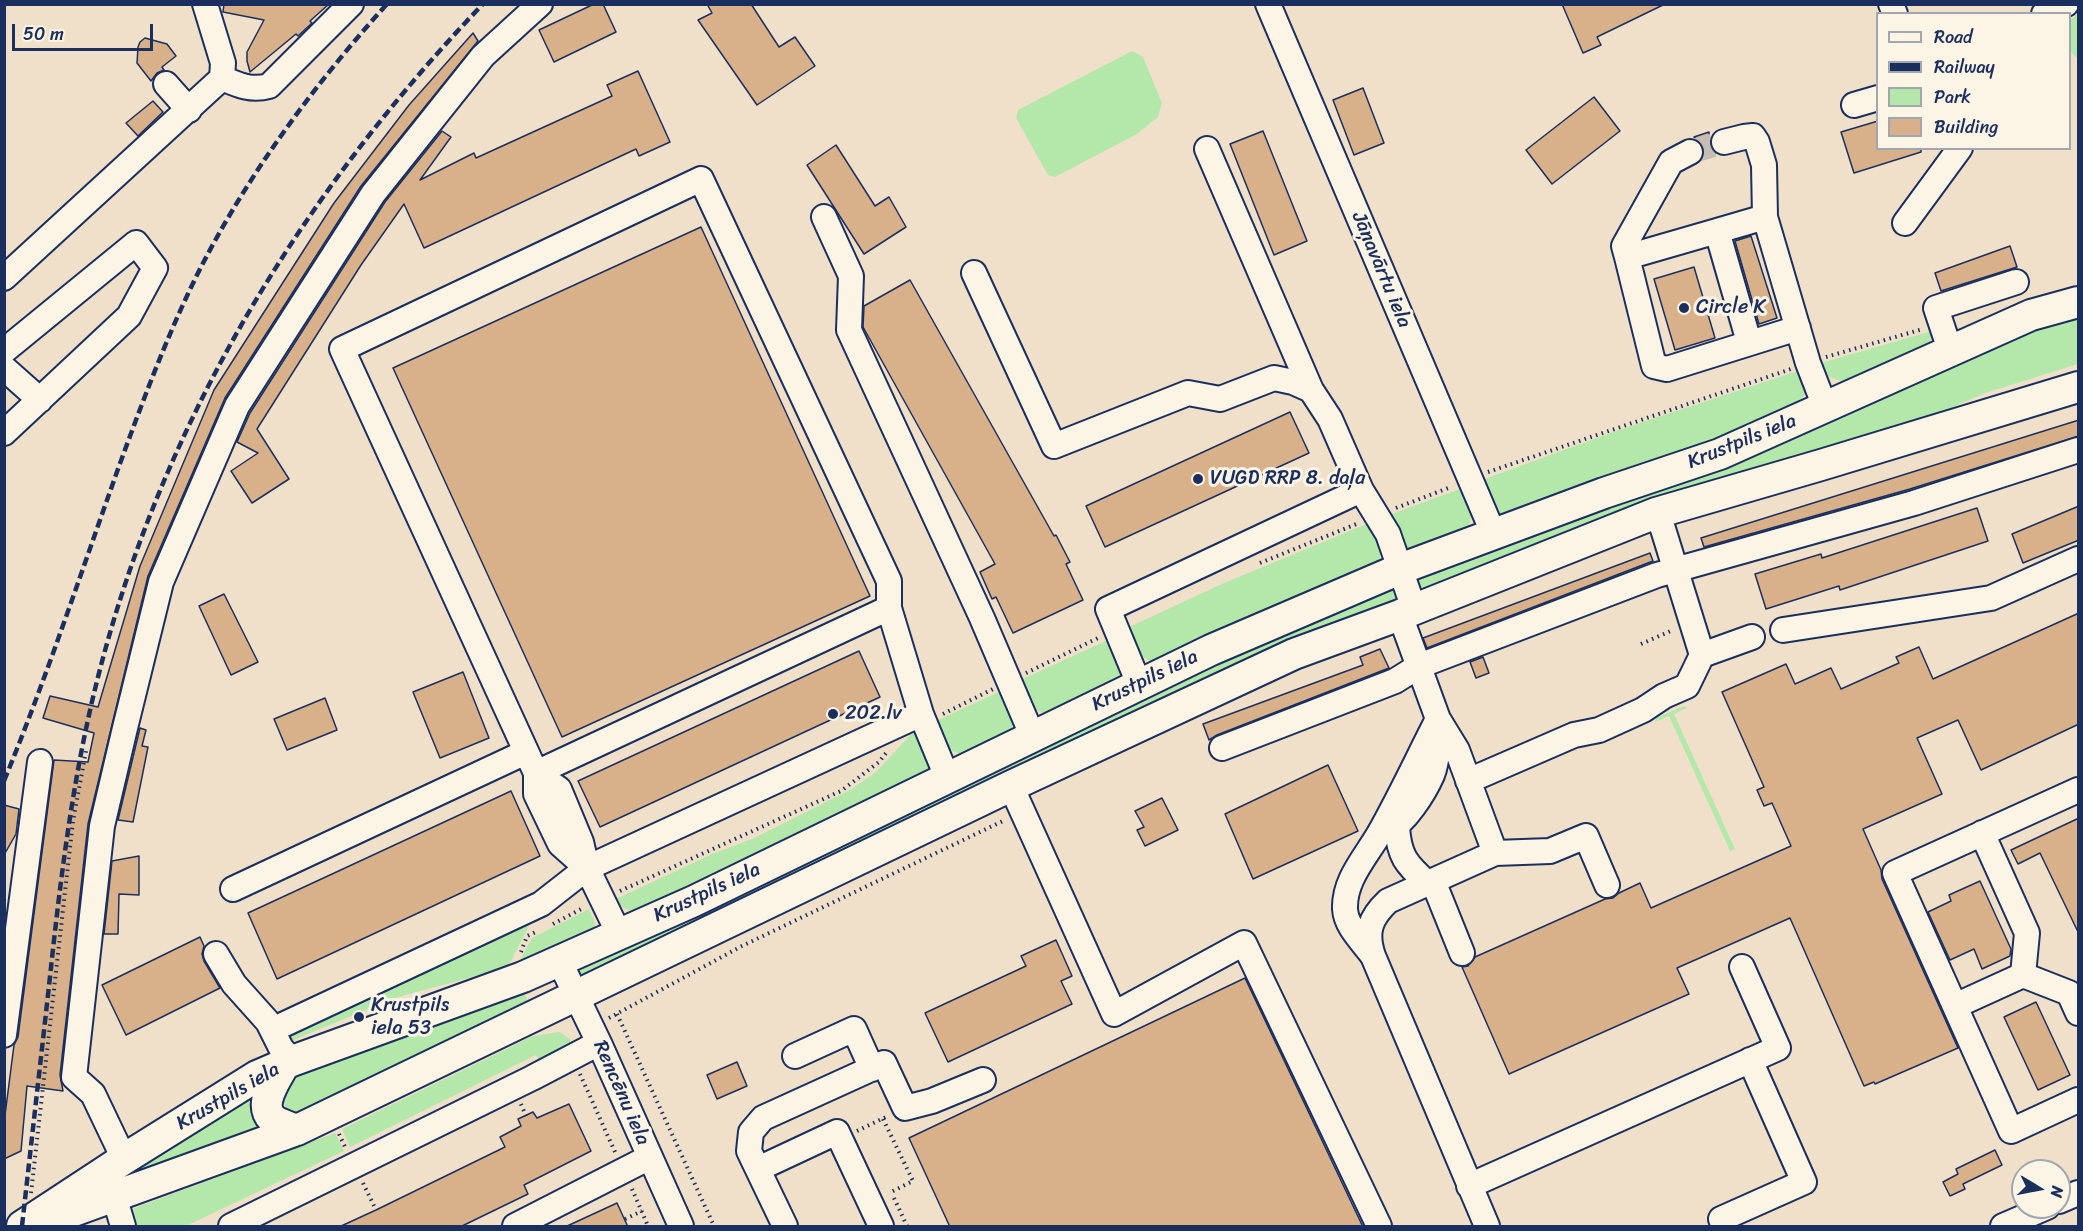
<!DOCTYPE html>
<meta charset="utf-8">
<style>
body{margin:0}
#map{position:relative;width:2083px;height:1231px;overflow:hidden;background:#f1e0c9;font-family:Sriracha,sans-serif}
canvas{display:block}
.frame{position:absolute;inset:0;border:6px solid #1b2f5e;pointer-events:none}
.legend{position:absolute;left:1876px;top:12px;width:195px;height:138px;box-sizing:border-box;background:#fcf5e5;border:2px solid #a2a6af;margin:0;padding:8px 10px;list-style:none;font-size:18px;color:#1b2f5e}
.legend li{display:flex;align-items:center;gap:12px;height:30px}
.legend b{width:30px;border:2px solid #a2a6af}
.north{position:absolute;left:2011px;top:1159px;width:60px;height:60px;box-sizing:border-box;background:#fcf5e5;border:2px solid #a2a6af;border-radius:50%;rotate:100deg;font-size:16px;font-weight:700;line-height:24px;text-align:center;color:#1b2f5e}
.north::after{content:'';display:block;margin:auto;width:21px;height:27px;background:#1b2f5e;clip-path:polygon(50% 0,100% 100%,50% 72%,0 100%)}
.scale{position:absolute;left:12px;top:24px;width:141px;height:27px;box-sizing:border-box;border:3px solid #1b2f5e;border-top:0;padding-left:8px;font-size:18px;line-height:21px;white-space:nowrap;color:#1b2f5e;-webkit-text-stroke:4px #fcf5e5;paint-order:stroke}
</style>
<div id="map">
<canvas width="2083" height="1231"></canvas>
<div class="frame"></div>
<ul class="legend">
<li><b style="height:8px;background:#fcf5e5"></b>Road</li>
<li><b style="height:8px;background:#1b2f5e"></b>Railway</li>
<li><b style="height:16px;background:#b3e8aa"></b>Park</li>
<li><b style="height:16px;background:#d8b089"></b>Building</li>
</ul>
<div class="north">N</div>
<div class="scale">50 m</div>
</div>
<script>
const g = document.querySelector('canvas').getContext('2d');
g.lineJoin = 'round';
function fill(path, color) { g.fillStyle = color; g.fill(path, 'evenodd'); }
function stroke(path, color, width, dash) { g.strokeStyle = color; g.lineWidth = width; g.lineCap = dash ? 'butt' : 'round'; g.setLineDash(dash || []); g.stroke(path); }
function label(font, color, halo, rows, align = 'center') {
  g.font = font + ' Sriracha,sans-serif'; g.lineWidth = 6; g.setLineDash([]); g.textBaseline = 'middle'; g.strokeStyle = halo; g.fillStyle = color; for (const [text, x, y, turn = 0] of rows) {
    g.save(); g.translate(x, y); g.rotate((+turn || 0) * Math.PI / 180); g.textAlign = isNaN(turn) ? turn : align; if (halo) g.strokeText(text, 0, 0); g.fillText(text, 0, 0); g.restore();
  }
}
fill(new Path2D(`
 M2078 14V59L2070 51V20Z
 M1132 51 1143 57 1162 103 1158 117 1137 134 1055 177 1048 175 1016 118 1018 110Z
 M2078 314V364L1985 393 1915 424 1423 592 1418 591 1414 581 1418 576 1973 349Z
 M1932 331 1930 342 1926 348 1846 382 1829 377 1821 363Z
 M1801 370C1802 376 1806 383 1806 389 1805 407 1770 421 1756 429L1507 515 1497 512 1479 481 1616 431Z
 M1463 488 1472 513 1468 529 1410 551 1402 547 1386 516Z
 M1369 523 1380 547V563L1156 662C1136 659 1134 645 1127 628L1224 583Z
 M1400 583 1406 597 582 982 572 971 1265 637Z
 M1112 638 1124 670 1121 677 1047 713C1026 710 1025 700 1016 682Z
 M1003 690 1015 720 1008 735 962 755 946 748 932 723Z
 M1684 706 1687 708 1674 714 1735 849 1730 851 1669 716 1655 722 1656 718Z
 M915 733 925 743 931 764 923 776 639 911C628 911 622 909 616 899L712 854 752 839 852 789 877 771 911 734Z
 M589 909 595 923 593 930 524 966 521 958 532 938Z
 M523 922 528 928 511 961 505 967 469 978 398 997 293 1040 287 1036Z
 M523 990 531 1007 298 1117C279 1107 280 1095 292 1079Z
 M560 1032 570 1039 571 1049 541 1063 536 1055 350 1147 342 1129 533 1036Z
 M262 1083 271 1131 132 1177 130 1172Z
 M335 1133 344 1151 186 1226H131L127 1211Z`), '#b3e8aa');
const building = new Path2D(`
 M224 4H329L310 21 312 23 298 36 296 34 250 72 247 61V52L264 20 223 12Z
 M594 4H603L616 32 554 62 539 30Z
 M707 4H751L779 47 795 37 815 66 757 105 698 20 712 13Z
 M1562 4H1665L1597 37 1601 45 1583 53Z
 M473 33 478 41 361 186 225 398 148 576 88 824 60 1075 63 1091 27 1086 21 1151 4 1159V1123L14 1045 18 1037 54 760 88 762 94 733 43 718 50 696 98 707 140 566 214 390 334 203 409 105Z
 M145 38 167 44 176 56 162 67 164 70 157 73 151 81 137 63 138 47 140 42Z
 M638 71 670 142 639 156 636 149 424 248 404 204 361 265 257 429 289 479 252 503 231 471 258 453 237 442 250 413 385 202 442 131 451 137 420 180 474 153 476 158 612 96 607 85Z
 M1363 88 1384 143 1354 155 1333 100Z
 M1594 97 1620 131 1552 184 1526 150Z
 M153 101 163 112 138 136 126 123Z
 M1878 121V148H1921V152L1854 173 1841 132Z
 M1263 131 1307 241 1274 255 1230 144Z
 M1709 132 1710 146 1715 153 1703 157V146L1694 137Z
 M836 145 875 206 889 197 906 227 864 254 807 165Z
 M701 227 870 596 562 737 393 368Z
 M1751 236 1777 318 1759 324 1735 241Z
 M2010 246 2017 267 1941 291 1935 273Z
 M1694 267 1715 338 1675 350 1654 279Z
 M910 280 1054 536 1056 535 1070 562 1066 564 1083 600 1013 633 996 597 992 599 980 572 995 564 863 327 864 306Z
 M1290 412 1309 453 1105 547 1086 506Z
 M2079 420V436L1910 489 1704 547 1701 538Z
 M2079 506V540L2023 563 2012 534Z
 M1977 508 1988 541 1840 590 1839 586 1766 609 1755 574 1821 554 1822 558Z
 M1650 553 1653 561 1427 648 1423 638Z
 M224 594 258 662 231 675 199 606Z
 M2079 613V724L1981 770 1958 720 1917 738 1942 794 1863 829 1881 870 1882 879 1958 1048 1875 1084 1874 1082 1864 1086 1790 918 1677 968 1689 994 1509 1074 1462 967 1468 966 1475 957 1605 899 1613 898 1619 893 1640 883 1651 908 1791 846 1772 803 1764 806 1757 790 1764 787 1722 692 1786 664 1795 684 1831 668 1841 689 1899 663 1896 657 1919 647 1933 679Z
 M1380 649 1389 668 1217 735 1209 740 1203 724 1363 665 1360 657Z
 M859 651 880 697 600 827 578 781Z
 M1483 657 1489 673 1476 678 1470 662Z
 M463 672 489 738 440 758 413 692Z
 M325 698 337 730 287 750 274 719Z
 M140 728 146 730 142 746 148 747 133 822 118 820Z
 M1328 765 1358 831 1253 879 1225 814Z
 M511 791 540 856 277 979 248 913Z
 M1162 798 1178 830 1145 846 1137 830 1144 827 1135 811Z
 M4 805 19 809 16 834 4 855Z
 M2079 818V934L2040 853 2018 864 2011 850Z
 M139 856V895L119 894 118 934H104L112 861Z
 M1980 881 2011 949 2010 956 1982 969 1974 949 1950 960 1928 912 1951 901 1949 895Z
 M200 937 204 946 202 954 204 961 220 988 126 1035 102 985Z
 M1056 940 1072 976 1061 981 1072 1004 948 1062 925 1013 1026 966 1021 956Z
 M1245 978 1363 1227H950L909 1138Z
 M2036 1002 2070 1075 2038 1090 2004 1017Z
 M737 1062 747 1086 717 1099 707 1075Z
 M569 1104 591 1151 524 1185 528 1194 460 1227H339L376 1210 505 1147 500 1137 521 1126 518 1119 533 1112 537 1118Z
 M1995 1150 2002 1165 1963 1184 1965 1189 1950 1196 1943 1182 1958 1174 1956 1169Z
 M617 1203 628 1227H565Z`);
fill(building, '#d8b089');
stroke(building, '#1b2f5e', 1.5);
stroke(new Path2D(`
 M1690 152 1724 142`), '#c6bdb4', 24, [24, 12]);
const minor = new Path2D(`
 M1268 4 1494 535
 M1891 4 1895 14
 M2044 14 2066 4
 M222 78C238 85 251 91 269 86L351 4
 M166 84 189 110
 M1854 105 1878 98
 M1724 142 1744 137 1753 136 1757 142 1764 165 1765 217 1808 363 1825 407
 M1207 149 1311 390
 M701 179 889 581V608L536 773 342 349Z
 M824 217 851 276 849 330 982 618 1032 735
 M1905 223 1960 148
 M1717 231 1765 217
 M1627 257 1624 246 1671 162 1690 152
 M974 273 1054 446 1188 393 1220 399 1274 378 1293 382 1311 390 1330 419 1361 490
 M4 278 222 78 223 63 205 4
 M1749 342 1717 231 1627 257 1654 366 1667 369 1798 328
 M1950 350 1936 308 2016 282
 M4 351 136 243 155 268 129 316 4 433
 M4 368 40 400
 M889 608 921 714 947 777
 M1783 630 1991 598 2078 559
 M1702 655 1752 637
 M1139 684 1108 609 1361 490 1388 534 1414 609
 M1438 719C1418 758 1400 797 1379 834 1365 858 1344 880 1345 909 1346 927 1363 942 1373 956L1487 1226
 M1222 748 1395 681 1419 666 1657 575 1914 503 2078 450
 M536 773 559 789 581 842 587 868 619 934
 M536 773V794L560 844 587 868
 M1468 781 1574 735 1599 730 1643 710 1664 696 1687 686 1702 655 1663 529 1656 513
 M1011 786 1114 1014 1244 943 1379 1226
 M2078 790 1895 873 2011 1131 2078 1100
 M1397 827C1399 856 1406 864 1427 883
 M1388 831C1405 823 1424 793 1432 775 1437 763 1438 746 1440 733
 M1982 833 2027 933 2023 975
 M1495 853 1550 851 1586 836 1607 885
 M1433 881 1462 953
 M233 889 526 752
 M216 954 234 984 268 1022 281 1048 292 1061
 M1373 956C1365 932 1370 918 1388 901L1495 853 1457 750 1438 719 1400 615
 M559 960 599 1043 681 1226
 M1955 1006 2023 975 2069 993 2078 1013
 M272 1030 541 904 587 868 921 714
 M4 1035 40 762
 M795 1056 854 1029 872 1069
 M124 1159 93 1094 74 1077 102 826 125 728 161 582 237 406 373 194 483 56 540 4
 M758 1169 837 1132 881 1226
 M1469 1186 1778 1048 1742 967
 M114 1196 123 1226
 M2059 1201 2078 1193
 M231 1226 532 1078 599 1043
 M515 1226 650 1157
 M785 1226 749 1151 751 1132 763 1118 884 1063 905 1108 932 1101 983 1080
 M1724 1226 1721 1219 1804 1182 1750 1060
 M2003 1226 2047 1207`);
const major = new Path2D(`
 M284 1065C275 1081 253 1111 279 1123 285 1126 291 1128 297 1130
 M57 1217 297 1130 1011 786 1294 654 1400 615 1656 513 1821 465 2078 387
 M22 1226 124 1159 257 1076 292 1061 523 977 694 901 1211 650 1400 569 1604 493 1720 454 2031 315 2078 302`);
stroke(minor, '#1b2f5e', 28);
stroke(major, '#1b2f5e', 34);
stroke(new Path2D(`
 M1826 357 1923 329
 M1488 472 1791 369
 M1396 508 1451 487
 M1260 563 1359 523
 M1641 644 1673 630
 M1026 673 1098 638
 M943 714 993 689
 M620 891 841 791 879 762 886 753
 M553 924 583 908
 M521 952 527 936 538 931
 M617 1014 714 1226
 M609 1018 742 946 1005 820
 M580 1074 615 1152
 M521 1104 526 1116
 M883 1119 913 1181 891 1192
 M857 1131 888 1116
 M339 1134 346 1149
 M363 1183 376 1210
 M632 1189 648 1226
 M31 1193 73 821 86 751
 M894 1198 907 1226
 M625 1219 642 1211`), '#1b2f5e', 4, [1.5, 4.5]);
stroke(minor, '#fcf5e5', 24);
stroke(major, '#fcf5e5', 30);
stroke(new Path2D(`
 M4 781C46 679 81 573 118 469 142 403 166 338 197 275 246 177 313 86 387 4
 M22 1226C31 1146 40 1066 49 986 59 892 70 798 91 706 152 440 294 201 483 4`), '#1b2f5e', 4.5, [9, 4.5]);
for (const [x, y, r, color] of [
 [1684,308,6,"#1b2f5e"],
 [1198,479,6,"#1b2f5e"],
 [833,714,6,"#1b2f5e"],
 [359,1017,6,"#1b2f5e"]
]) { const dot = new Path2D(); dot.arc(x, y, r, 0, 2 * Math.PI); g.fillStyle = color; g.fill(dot); stroke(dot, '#fcf5e5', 2); }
label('20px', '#1b2f5e', '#fcf5e5', [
 ["Jāņavārtu iela",1381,270,67],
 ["Krustpils iela",1742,442,-22],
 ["Krustpils iela",1145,681,-26],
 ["Krustpils iela",707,893,-25],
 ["Rencēnu iela",621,1093,66],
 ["Krustpils iela",228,1097,-30]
]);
label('20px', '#1b2f5e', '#fcf5e5', [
 ["Circle K",1696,308],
 ["VUGD RRP 8. daļa",1210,479],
 ["202.lv",845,714],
 ["Krustpils",371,1006],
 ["iela 53",371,1029]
], 'left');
</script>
